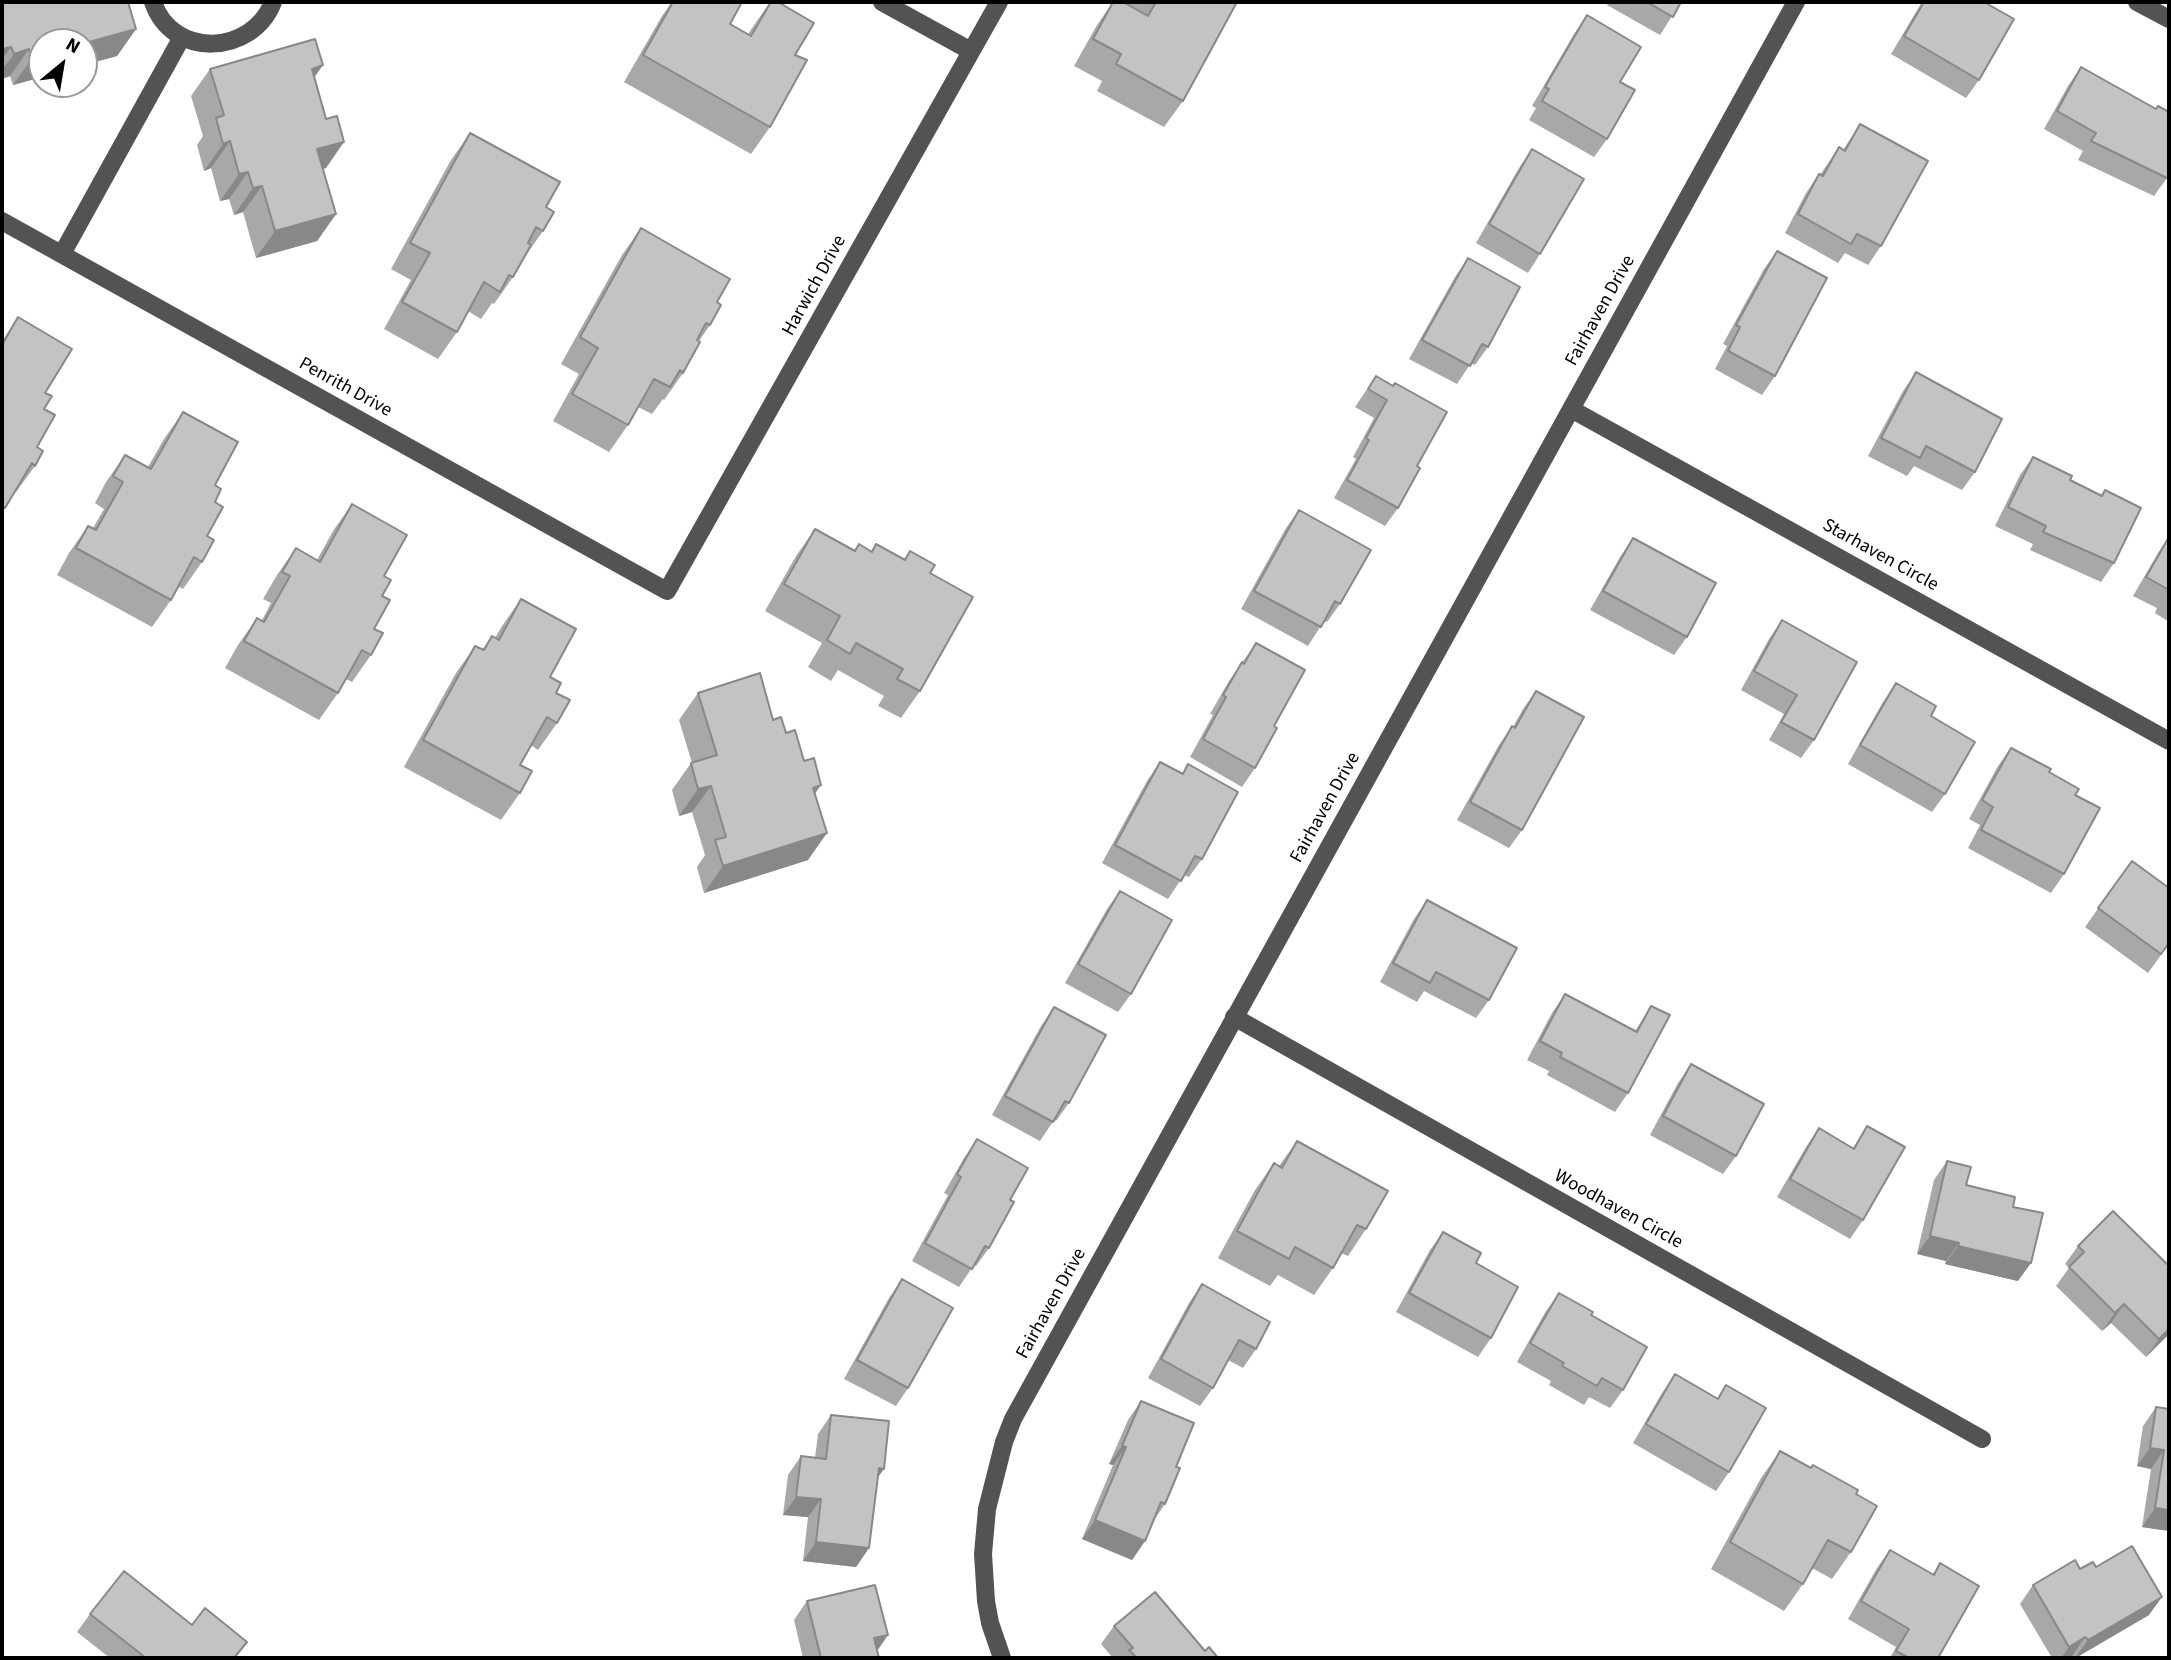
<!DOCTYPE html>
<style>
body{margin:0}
#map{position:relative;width:2171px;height:1660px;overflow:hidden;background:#fff;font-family:"Source Sans 3",sans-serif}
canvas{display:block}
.frame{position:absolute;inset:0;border:4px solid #000;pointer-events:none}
.north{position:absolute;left:28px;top:28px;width:70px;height:70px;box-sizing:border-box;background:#fff;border:2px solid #999;border-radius:50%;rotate:30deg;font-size:19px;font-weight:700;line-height:28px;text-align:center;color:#000}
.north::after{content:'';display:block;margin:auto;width:24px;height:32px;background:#000;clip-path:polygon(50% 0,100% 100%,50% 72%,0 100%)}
</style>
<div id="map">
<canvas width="2171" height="1660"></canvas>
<div class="frame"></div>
<div class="north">N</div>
</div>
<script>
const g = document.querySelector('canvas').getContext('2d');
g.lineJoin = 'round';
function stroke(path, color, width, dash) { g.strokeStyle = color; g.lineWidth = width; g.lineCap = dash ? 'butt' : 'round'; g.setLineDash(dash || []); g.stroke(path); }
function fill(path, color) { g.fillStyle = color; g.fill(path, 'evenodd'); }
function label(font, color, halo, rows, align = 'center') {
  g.font = font + ' "Source Sans 3",sans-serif'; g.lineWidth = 6; g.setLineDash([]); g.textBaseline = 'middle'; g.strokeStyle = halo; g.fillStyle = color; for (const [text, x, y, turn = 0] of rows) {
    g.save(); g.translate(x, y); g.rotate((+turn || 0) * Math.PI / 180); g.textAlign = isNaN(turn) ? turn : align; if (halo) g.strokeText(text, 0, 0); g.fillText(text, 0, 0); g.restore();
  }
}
stroke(new Path2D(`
 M153 2C172 59 252 56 273 2
 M882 2 971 51
 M2137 2 2169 19
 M2 221 667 591 999 2
 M62 254 182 37
 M1571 409 2169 741
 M1234 1017 1982 1439
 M1002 1658 990 1623 986 1601 983 1554 987 1509 1004 1442 1013 1419 1796 2`), '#535353', 18);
fill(new Path2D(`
 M2 2 136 29 117 56 84 65V42H42V77L13 85 10 76 2 79Z
 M672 2H742L730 24 748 34 770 2 795 55 770 127 751 154 624 82 662 16Z
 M1113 2H1237L1183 101 1164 127 1097 91 1102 81 1074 66 1097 25Z
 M1609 2H1681L1660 35 1607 5Z
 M1922 2H1984L1979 80 1966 98 1891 54Z
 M1587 15 1620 82 1607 139 1594 157 1529 120 1536 108 1532 106 1574 34Z
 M2081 67 2167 178 2154 196 2078 160 2083 151 2044 129 2068 86Z
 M210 69 314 77 326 168 323 169 336 214 317 241 256 258 243 212 234 215 229 199 220 201 211 168 204 171 197 145 203 136 191 96Z
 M1860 124 1881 246 1868 265 1845 253 1838 263 1785 233 1806 193 1819 174 1820 175 1839 147 1843 150Z
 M470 133 546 207 543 231 524 258H523L513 277 494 304 492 303 481 319 468 311 457 332 438 359 384 329 411 280 391 269 451 160Z
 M1532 149 1540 254 1528 273 1476 243 1519 168Z
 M641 228 717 302 710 325 699 341 683 373 664 400 663 399 652 414 638 407 628 425 609 452 553 421 579 374 561 364 622 255Z
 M1777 251 1775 376 1762 395 1715 369 1727 346 1723 344 1764 269Z
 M1468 258 1488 347 1475 365 1471 363 1457 384 1409 359 1455 277Z
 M18 317 45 393 44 409 37 447 35 466 16 492 15 491 2 512V341Z
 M1916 372 1975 472 1962 490 1914 466 1907 476 1868 456 1903 391Z
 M1376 376 1417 466 1398 508 1385 526 1334 498 1356 459 1353 457 1374 418 1355 407Z
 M183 412 215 485V502L202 562 183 589 178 586 171 600 152 627 57 575 69 553 88 526 93 528 104 509 95 503 106 482 125 455 148 467 164 439Z
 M2033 457 2070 480 2101 495 2114 563 2101 582 2030 550 2033 544 1995 526 2020 475Z
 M352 504 384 576 382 596 374 629 371 655 352 682 346 679 338 693 319 720 225 668 238 645 257 618 262 620 271 603 263 599 277 575 296 548 317 560 333 531Z
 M1299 510 1340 604 1327 622 1324 621 1308 646 1241 609 1286 528Z
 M815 529 854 551 859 544 871 551 876 544 904 559 910 551 930 573 920 691 901 718 878 706 884 696 838 670 831 681 808 667 822 643 765 611 796 556Z
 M2169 536V622L2155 613 2157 608 2133 596 2158 553Z
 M1633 538 1687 637 1674 655 1590 610 1620 557Z
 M521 599 556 693 557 723 538 750 531 745 520 765V793L501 820 404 767 456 673 475 646 482 650 492 636 495 638 502 626Z
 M1782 620 1814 740 1801 758 1769 740 1784 714 1741 690 1769 639Z
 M1256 643 1274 726 1255 768 1242 787 1190 757 1213 715 1210 714 1229 681Z
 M1896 683 1931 716 1945 794 1932 812 1848 764 1883 702Z
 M1536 691 1522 830 1509 848 1457 820 1499 745 1512 726 1513 727 1523 709Z
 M698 693 773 720 786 733 804 761 815 794 808 860 704 893 697 867 705 855 692 812 679 816 672 790 691 763H692L679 720Z
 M2011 748 2049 772 2075 795 2064 874 2051 893 1968 848 1980 825 1969 819 1998 766Z
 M1160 762 1182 774 1188 764 1202 859 1189 877 1184 875 1168 899 1102 863 1147 781Z
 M2132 861 2169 944 2148 973 2085 927Z
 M1120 891 1131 994 1118 1012 1065 983 1107 909Z
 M1427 900 1489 1000 1476 1018 1424 991 1417 1002 1380 982 1414 919Z
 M1565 994 1635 1031 1651 1006 1628 1093 1615 1112 1547 1075 1549 1071 1527 1060 1552 1013Z
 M1054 1007 1069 1103 1056 1121 1054 1120 1040 1141 992 1115 1041 1026Z
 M1691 1064 1736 1156 1723 1174 1650 1135 1678 1083Z
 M1867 1126 1863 1220 1850 1239 1777 1197 1806 1147 1819 1128 1853 1148Z
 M977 1139 1010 1200 989 1248 976 1266 974 1265 959 1287 912 1261 948 1195 944 1193 964 1158Z
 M1297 1141 1366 1229 1348 1256 1341 1253 1333 1268 1314 1295 1278 1275 1270 1286 1218 1258 1255 1190 1274 1163 1279 1166Z
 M1947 1161 1966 1185 2013 1207 2018 1281 1945 1264 1946 1261 1917 1254 1934 1180Z
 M1443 1232 1476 1263 1491 1338 1478 1357 1396 1312 1430 1250Z
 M2078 1246 2169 1334 2146 1357 2111 1323 2102 1331 2056 1286 2069 1268 2065 1264Z
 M902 1279 908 1388 896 1406 844 1379 889 1298Z
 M1202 1284 1256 1349 1243 1368 1228 1360 1213 1388 1200 1406 1148 1378 1189 1303Z
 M1559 1293 1591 1315 1623 1390 1610 1408 1589 1397 1584 1405 1549 1385 1551 1381 1517 1362 1546 1311Z
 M1675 1374 1717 1399 1726 1385 1729 1472 1716 1491 1633 1443 1662 1393Z
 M1141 1401 1176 1467 1165 1504 1154 1520 1145 1541 1132 1560 1082 1539 1113 1465 1109 1464 1128 1420Z
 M2156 1407 2169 1409V1531L2142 1527 2151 1469 2137 1466 2143 1426Z
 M831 1415 877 1478 869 1548 856 1567 803 1561 808 1517 783 1515 788 1475 801 1456 815 1458 818 1434Z
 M1780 1451 1856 1494 1851 1552 1832 1579 1812 1568 1803 1584 1784 1611 1711 1569 1761 1478Z
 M1890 1550 1933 1574 1940 1563 1938 1658H1890L1896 1647 1848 1619 1877 1568Z
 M2096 1567 2149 1615 2076 1658H2074L2072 1656 2068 1658H2052L2020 1604 2033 1585 2080 1569Z
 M807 1601 877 1650 879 1658H803L794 1620Z
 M90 1614 192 1625 236 1658H110L77 1632Z
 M1114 1626 1205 1651 1218 1658H1113L1101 1644Z`), '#a8a8a8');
fill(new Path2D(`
 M136 29 117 56 84 65V49L89 42Z
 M11 47 2 59V49Z
 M29 49 10 76 2 79V70L14 54Z
 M42 55V77L13 85 32 58Z
 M323 65 304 92 312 69Z
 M230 141 211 168 204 171 223 144Z
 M344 142 326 168 299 176 317 149Z
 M248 172 229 199 220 201 239 174Z
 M262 186 243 212 234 215 253 188Z
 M336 214 317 241 256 258 275 231Z
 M821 785 802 812 813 788Z
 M711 786 692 812 679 816 698 789Z
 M827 833 808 860 704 893 723 866Z
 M1930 1236 1959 1243 1946 1261 1917 1254Z
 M1958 1246 2031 1263 2018 1281 1945 1264Z
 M2124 1304 2111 1323 2102 1331 2115 1313Z
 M2169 1329V1334L2146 1357 2159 1339Z
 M1122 1446 1126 1447 1113 1465 1109 1464Z
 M2150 1448 2164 1450 2151 1469 2137 1466Z
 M879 1468 884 1469 871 1487Z
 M796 1497 821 1499 808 1517 783 1515Z
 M2155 1508 2169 1510V1531L2142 1527Z
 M1095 1520 1145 1541 1132 1560 1082 1539Z
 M816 1542 869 1548 856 1567 803 1561Z
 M2162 1597 2149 1615 2075 1658 2088 1640Z
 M888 1635 875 1654 874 1638Z
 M2085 1637 2072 1656 2068 1658H2061L2069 1647Z`), '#888');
const building = new Path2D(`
 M2 2H128L136 29 89 42 91 50 84 53V42H42V55L32 58 29 49 14 54 11 47 2 49Z
 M673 2H742L730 24 751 36 771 2H778L814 23 795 55 807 60 770 127 643 55Z
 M1113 2H1123L1148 16 1156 2H1237L1183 101 1116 64 1121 54 1093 39Z
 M1647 2H1681L1673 17Z
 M1924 2H1984L2014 19 1979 80 1904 36Z
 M1587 15 1641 47 1620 82 1635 90 1607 139 1542 101 1549 89 1545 87Z
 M315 39 323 65 312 69 326 119 337 116 344 142 317 149 336 214 275 231 262 186 253 188 248 172 239 174 230 141 223 144 216 118 224 115 210 69Z
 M2081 67 2156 109 2158 106 2169 112V173L2167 178 2091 141 2096 133 2057 111Z
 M1860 124 1928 161 1881 246 1857 234 1851 244 1798 214 1819 174 1823 176 1839 147 1845 151Z
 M470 133 560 182 546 207 554 212 543 231 536 227 528 243 531 245 513 277 509 275 500 292 484 282 457 332 402 302 430 253 410 243Z
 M1532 149 1584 179 1540 254 1489 224Z
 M641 228 730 279 717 302 721 305 710 325 706 323 697 340 700 342 683 373 680 370 670 387 654 379 628 425 572 394 598 348 580 337Z
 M1777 251 1827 278 1775 376 1728 351 1740 327 1736 325Z
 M1468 258 1520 287 1488 347 1482 344 1470 366 1422 340Z
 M18 317 72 349 45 393 52 396 44 409 55 415 37 447 43 451 35 466 32 463 5 508 2 506V345Z
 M1916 372 2002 419 1975 472 1926 446 1920 458 1881 438Z
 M1376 376 1393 386 1395 383 1447 412 1417 466 1420 468 1398 508 1347 480 1369 440 1366 438 1387 400 1368 389Z
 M183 412 238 442 215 485 221 489 215 502 223 507 207 536 214 540 202 562 194 557 171 600 76 548 88 526 96 530 123 482 113 476 125 455 151 469Z
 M2033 457 2072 476 2070 480 2102 496 2105 490 2141 508 2114 563 2043 532 2046 526 2008 507Z
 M352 504 407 535 384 576 391 580 382 596 390 600 374 629 383 633 371 655 362 650 338 693 244 641 257 618 264 622 290 576 282 572 296 548 320 562Z
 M1299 510 1371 550 1340 604 1335 601 1321 627 1254 591Z
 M815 529 855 551 859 544 872 552 876 544 905 560 910 551 935 565 930 573 973 597 920 691 897 679 903 669 856 643 850 654 827 640 840 616 784 584Z
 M2169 537V590L2146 577Z
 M1633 538 1716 583 1687 637 1603 591Z
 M521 599 576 629 550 677 561 683 556 693 570 700 557 723 547 717 520 765 532 771 520 793 423 740 475 646 484 650 492 636 499 640Z
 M1782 620 1857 662 1814 740 1781 722 1797 695 1754 671Z
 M1256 643 1305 670 1274 726 1277 728 1255 768 1203 739 1226 697 1223 695 1242 662 1244 664Z
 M760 673 773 720 781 717 786 733 795 730 804 761 814 758 821 785 813 788 827 833 723 866 715 840 726 837 711 786 698 789 691 763 717 755 698 693Z
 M1896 683 1936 706 1931 716 1975 742 1945 794 1860 745Z
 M1536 691 1584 717 1522 830 1470 802 1512 726 1515 728Z
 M2011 748 2051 769 2049 772 2079 789 2075 795 2100 808 2064 874 1981 830 1993 807 1982 800Z
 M1160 762 1183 774 1188 764 1238 792 1202 859 1195 856 1181 881 1115 845Z
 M2132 861 2169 888V943L2161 954 2098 908Z
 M1120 891 1172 920 1131 994 1078 964Z
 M1427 900 1517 948 1489 1000 1436 972 1430 983 1393 963Z
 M1565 994 1637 1032 1651 1006 1670 1015 1628 1093 1560 1057 1562 1053 1540 1041Z
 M1054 1007 1106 1035 1069 1103 1065 1101 1053 1122 1005 1096Z
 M1691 1064 1764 1104 1736 1156 1663 1116Z
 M1867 1126 1905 1147 1863 1220 1790 1179 1819 1128 1854 1149Z
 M977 1139 1028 1168 1010 1200 1014 1202 989 1248 985 1246 972 1269 925 1243 961 1177 957 1174Z
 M1297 1141 1388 1191 1366 1229 1357 1225 1333 1268 1295 1247 1289 1259 1237 1231 1274 1163 1282 1168Z
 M1947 1161 1971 1167 1966 1185 2015 1197 2013 1207 2043 1213 2031 1263 1958 1246 1959 1243 1930 1236Z
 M2113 1211 2169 1266V1329L2159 1339 2124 1304 2115 1313 2069 1267 2084 1252 2078 1246Z
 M1443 1232 1481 1253 1476 1263 1518 1287 1491 1338 1409 1293Z
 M902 1279 953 1308 908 1388 857 1360Z
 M1202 1284 1270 1322 1256 1349 1239 1340 1213 1388 1161 1359Z
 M1559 1293 1593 1312 1591 1315 1647 1347 1623 1390 1602 1378 1597 1386 1562 1366 1564 1363 1530 1343Z
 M1675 1374 1718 1399 1726 1385 1766 1408 1729 1472 1646 1424Z
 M1141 1401 1194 1423 1176 1467 1180 1468 1165 1504 1161 1502 1145 1541 1095 1520 1126 1447 1122 1446Z
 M2156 1407 2169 1409V1510L2155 1508 2164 1450 2150 1448Z
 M831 1415 889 1421 884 1469 879 1468 869 1548 816 1542 821 1499 796 1497 801 1456 826 1459Z
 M1780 1451 1811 1468 1813 1465 1858 1490 1856 1494 1877 1506 1851 1552 1828 1540 1803 1584 1730 1542Z
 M2132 1546 2162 1597 2088 1640 2085 1637 2069 1647 2033 1585 2075 1560 2080 1569 2093 1562 2096 1567Z
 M1890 1550 1934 1575 1940 1563 1979 1586 1938 1658H1909L1896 1651 1909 1629 1861 1601Z
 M124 1571 192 1625 205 1608 247 1642 234 1658H146L90 1614Z
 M875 1585 888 1635 874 1638 879 1658H821L807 1601Z
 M1155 1592 1205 1651 1209 1647 1218 1658H1137L1129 1650 1133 1648 1114 1626Z`);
fill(building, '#c3c3c3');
stroke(building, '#888', 2);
label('19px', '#000', '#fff', [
 ["Harwich Drive",815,286,-61],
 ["Fairhaven Drive",1601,311,-61],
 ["Penrith Drive",345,388,29],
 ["Starhaven Circle",1880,556,29],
 ["Fairhaven Drive",1326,808,-61],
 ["Woodhaven Circle",1618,1210,29],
 ["Fairhaven Drive",1052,1304,-61]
]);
</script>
